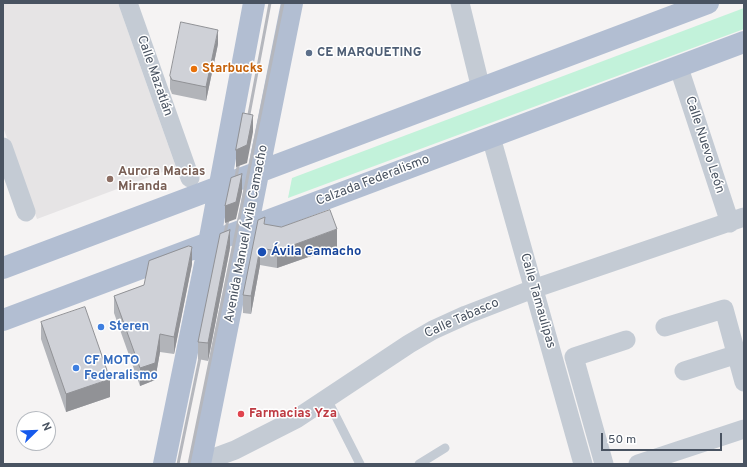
<!DOCTYPE html>
<meta charset="utf-8">
<style>
body{margin:0}
#map{position:relative;width:747px;height:467px;overflow:hidden;background:#f5f3f3;font-family:Overpass,sans-serif}
canvas{display:block}
.frame{position:absolute;inset:0;border:4px solid #495361;pointer-events:none}
.north{position:absolute;left:16px;top:411px;width:40px;height:40px;box-sizing:border-box;background:#fff;border:1px solid #b6bac0;border-radius:50%;rotate:67deg;font-size:11px;font-weight:700;line-height:16px;text-align:center;color:#495361}
.north::after{content:'';display:block;margin:auto;width:14px;height:18px;background:#165aec;clip-path:polygon(50% 0,100% 100%,50% 72%,0 100%)}
.scale{position:absolute;left:601px;top:433px;width:121px;height:18px;box-sizing:border-box;border:2px solid #495361;border-top:0;padding-left:5px;font-size:12px;line-height:14px;white-space:nowrap;color:#495361;-webkit-text-stroke:3px #fff;paint-order:stroke}
</style>
<div id="map">
<canvas width="747" height="467"></canvas>
<div class="frame"></div>
<div class="north">N</div>
<div class="scale">50 m</div>
</div>
<script>
const g = document.querySelector('canvas').getContext('2d');
g.lineJoin = 'round';
function fill(path, color) { g.fillStyle = color; g.fill(path, 'evenodd'); }
function stroke(path, color, width, dash) { g.strokeStyle = color; g.lineWidth = width; g.lineCap = dash ? 'butt' : 'round'; g.setLineDash(dash || []); g.stroke(path); }
function label(font, color, halo, rows, align = 'center') {
  g.font = font + ' Overpass,sans-serif'; g.lineWidth = 3; g.setLineDash([]); g.textBaseline = 'middle'; g.strokeStyle = halo; g.fillStyle = color; for (const [text, x, y, turn = 0] of rows) {
    g.save(); g.translate(x, y); g.rotate((+turn || 0) * Math.PI / 180); g.textAlign = isNaN(turn) ? turn : align; if (halo) g.strokeText(text, 0, 0); g.fillText(text, 0, 0); g.restore();
  }
}
fill(new Path2D(`
 M3 3H118L176 167 37 219 3 127Z`), '#e6e4e5');
fill(new Path2D(`
 M744 8V29L288 198 292 178Z`), '#c2f2da');
stroke(new Path2D(`
 M327 399 360 464
 M419 464 445 448`), '#c4cbd4', 9);
stroke(new Path2D(`
 M128 3 190 178
 M460 3 481 89
 M679 68 730 223
 M491 137 583 464
 M3 147 26 212
 M665 327 724 309 744 382
 M684 371 744 352
 M200 463 235 450 296 419 409 344 433 330 466 315 533 289 744 217
 M604 464 574 357 626 340
 M638 464 744 429`), '#c4cbd4', 19);
stroke(new Path2D(`
 M3 268 708 3
 M3 320 744 42
 M164 464 206 259 254 3
 M200 464 292 3`), '#b2bed2', 22);
stroke(new Path2D(`
 M247 125 270 3
 M234 188 240 156
 M223 242 230 211
 M178 464 202 348
 M189 464 283 3`), '#b5b7bd', 3);
fill(new Path2D(`
 M218 44 206 101 172 94 170 89V76Z
 M265 224 337 247 277 268 260 265 251 314 243 313V295Z
 M230 248 208 361 198 359V342Z
 M192 264 174 354 160 352 155 380 140 386 114 313V296L144 285Z
 M41 322 110 397 66 412 41 339Z`), '#b2b4b9');
fill(new Path2D(`
 M218 30V44L206 101V87Z
 M253 115V132L247 163 236 167V150Z
 M242 174V192L236 219 225 223V206Z
 M337 229V247L277 268V251Z
 M230 230V248L208 361V343Z
 M192 247V264L174 354V337Z
 M260 248V265L251 314V296Z
 M160 334V352L155 380 140 386V368Z
 M110 379V397L66 412V394Z`), '#919296');
const building = new Path2D(`
 M181 22 218 30 206 87 172 80 170 76Z
 M243 113 253 115 247 145 236 150Z
 M242 174 236 202 225 206 231 178Z
 M330 210 337 229 277 251 260 248 251 296 243 295 258 220 265 217 264 224 281 227Z
 M230 230 208 343 198 342 220 234Z
 M189 246 192 247 174 337 160 334 155 363 140 368 114 296 144 285 149 261Z
 M85 307 110 379 66 394 41 322Z`);
fill(building, '#cfd1d7');
stroke(building, '#919296', 1);
for (const [x, y, r, color] of [
 [309,53,4,"#5c6f8a"],
 [194,69,4,"#e8710a"],
 [110,179,4,"#8d6e63"],
 [262,252,5,"#1a4fb4"],
 [101,327,4,"#3f7fe0"],
 [76,368,4,"#3f7fe0"],
 [241,414,4,"#e0444e"]
]) { const dot = new Path2D(); dot.arc(x, y, r, 0, 2 * Math.PI); g.fillStyle = color; g.fill(dot); stroke(dot, '#fff', 1.5); }
label('bold 13px', '#4e5e75', '#fff', [
 ["CE MARQUETING",317,53]
], 'left');
label('bold 13px', '#c56008', '#fff', [
 ["Starbucks",202,69]
], 'left');
label('13px', '#495361', '#fff', [
 ["Calle Mazatlán",154,76,71],
 ["Calle Nuevo León",704,145,72],
 ["Calzada Federalismo",373,181,-21],
 ["Avenida Manuel Ávila Camacho",247,234,-79],
 ["Calle Tamaulipas",537,301,74],
 ["Calle Tabasco",462,319,-24]
]);
label('bold 13px', '#785e54', '#fff', [
 ["Aurora Macias",118,172],
 ["Miranda",118,187]
], 'left');
label('bold 13px', '#164399', '#fff', [
 ["Ávila Camacho",271,252]
], 'left');
label('bold 13px', '#366cbe', '#fff', [
 ["Steren",109,327],
 ["CF MOTO",84,361],
 ["Federalismo",84,376]
], 'left');
label('bold 13px', '#be3a42', '#fff', [
 ["Farmacias Yza",249,414]
], 'left');
</script>
